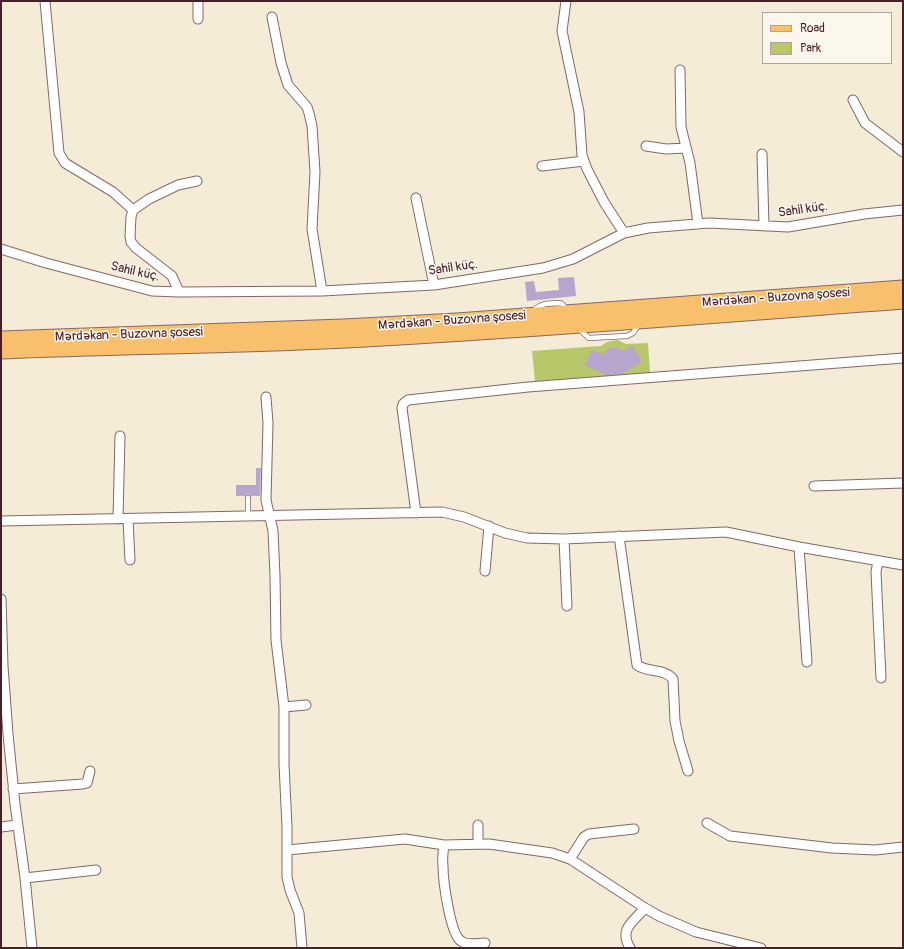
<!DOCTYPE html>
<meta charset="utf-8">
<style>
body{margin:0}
#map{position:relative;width:904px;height:949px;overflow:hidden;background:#f4ecd6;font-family:Pangolin,sans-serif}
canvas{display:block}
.frame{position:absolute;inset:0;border:2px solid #4a1f2b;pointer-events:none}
.legend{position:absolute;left:762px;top:12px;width:130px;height:52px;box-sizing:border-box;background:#fbf7ec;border:1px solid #b4a19f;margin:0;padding:5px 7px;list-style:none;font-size:12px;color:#4a1f2b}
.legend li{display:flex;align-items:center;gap:8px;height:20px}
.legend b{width:20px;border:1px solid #b4a19f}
</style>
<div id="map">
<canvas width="904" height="949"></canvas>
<div class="frame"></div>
<ul class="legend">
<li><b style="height:5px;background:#f8bf6c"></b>Road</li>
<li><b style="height:11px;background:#b7c769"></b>Park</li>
</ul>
</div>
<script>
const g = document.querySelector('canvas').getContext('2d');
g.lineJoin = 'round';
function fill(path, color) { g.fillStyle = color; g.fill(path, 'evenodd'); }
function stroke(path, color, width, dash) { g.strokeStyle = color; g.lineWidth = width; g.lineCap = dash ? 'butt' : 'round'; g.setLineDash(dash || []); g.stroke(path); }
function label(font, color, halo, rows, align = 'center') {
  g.font = font + ' Pangolin,sans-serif'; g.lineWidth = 3; g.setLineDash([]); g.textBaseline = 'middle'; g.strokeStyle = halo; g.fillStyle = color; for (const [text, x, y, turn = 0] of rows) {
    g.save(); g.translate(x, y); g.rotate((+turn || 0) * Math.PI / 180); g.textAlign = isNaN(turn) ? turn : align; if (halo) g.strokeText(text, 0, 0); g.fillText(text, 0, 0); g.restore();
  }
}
fill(new Path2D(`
 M617 340 626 344 648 343 650 374 535 382 532 351 601 346 607 342Z`), '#b7c769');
fill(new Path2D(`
 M574 277 576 296 527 301 525 282 534 281 536 292 559 290 558 278Z
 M633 346 642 362 621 374 606 375 585 365 592 350 603 354 609 348H617L624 351Z
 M256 468H261L260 496H251L248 494 245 496H236V485H256Z`), '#b8a5ce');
const service = new Path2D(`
 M533 311C542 302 549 304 561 303L568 310
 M579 329 589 338 627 336 633 333 638 325
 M248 498V517`);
const minor = new Path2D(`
 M45 1 59 153 65 163 113 192 133 210
 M198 1V19
 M566 1 562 31 579 112 582 155 587 169 604 202 624 233
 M272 17 281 63 288 85 307 107 309 113 312 126 315 172 312 229 322 291
 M680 70 681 127 690 163 698 224
 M853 100 865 123 903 152
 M646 146 666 149 686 148
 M762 154 764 226
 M542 166 584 161
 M416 198 434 285
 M1 249 46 263 152 291 179 292 322 291 434 285 543 268 573 259 624 233 648 228 709 223 788 227 864 214 903 210
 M179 292 172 276 136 248 131 242 130 236 131 217 133 210 149 199 178 185 197 181
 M266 397 268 423 266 500 273 531 275 576 276 640 284 707V764L287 827V877L290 890 299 913 302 948
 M814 486 903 483
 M416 513 402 408 403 404 408 400 528 387 903 358
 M118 519 120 436
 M128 519 130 560
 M1 521 442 512 464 517 505 533 527 538 564 539 726 532 799 547 903 565
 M619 536 637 665C648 673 664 668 673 679L675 721 679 741 688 771
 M564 539 567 606
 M799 547 807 662
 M878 561 876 572 881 678
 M485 571 489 526
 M1 599 3 666 8 734 15 804 25 878 32 948
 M284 707 306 705
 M13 789 83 784 87 783 90 771
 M707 823 730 836 832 848 875 850 903 847
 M478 825V843
 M1 827 17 825
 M444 845C443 852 442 859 443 866 443 880 450 934 461 941 467 946 478 943 485 943
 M287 850 405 839 444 845 489 844 552 853 570 859 645 908 659 916 696 932 761 948
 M570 859 584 837 589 834 634 829
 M25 878 96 870
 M630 948C619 929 632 923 645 908`);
const primary = new Path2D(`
 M1 339 343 327 457 321 903 288
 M1 351C116 346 231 346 346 340 532 330 717 315 903 301`);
stroke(service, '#866767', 6);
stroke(minor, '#866767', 11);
stroke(primary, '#866767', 17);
stroke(service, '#fff', 4.5);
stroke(minor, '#fff', 9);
stroke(primary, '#f8bf6c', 15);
label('13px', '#4a1f2b', '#fbf7ec', [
 ["Sahil küç.",803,210,-8],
 ["Sahil küç.",453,268,-8],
 ["Sahil küç.",135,272,13],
 ["Mərdəkan - Buzovna şosesi",776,298,-4],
 ["Mərdəkan - Buzovna şosesi",452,321,-4],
 ["Mərdəkan - Buzovna şosesi",129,335,-2]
]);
</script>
